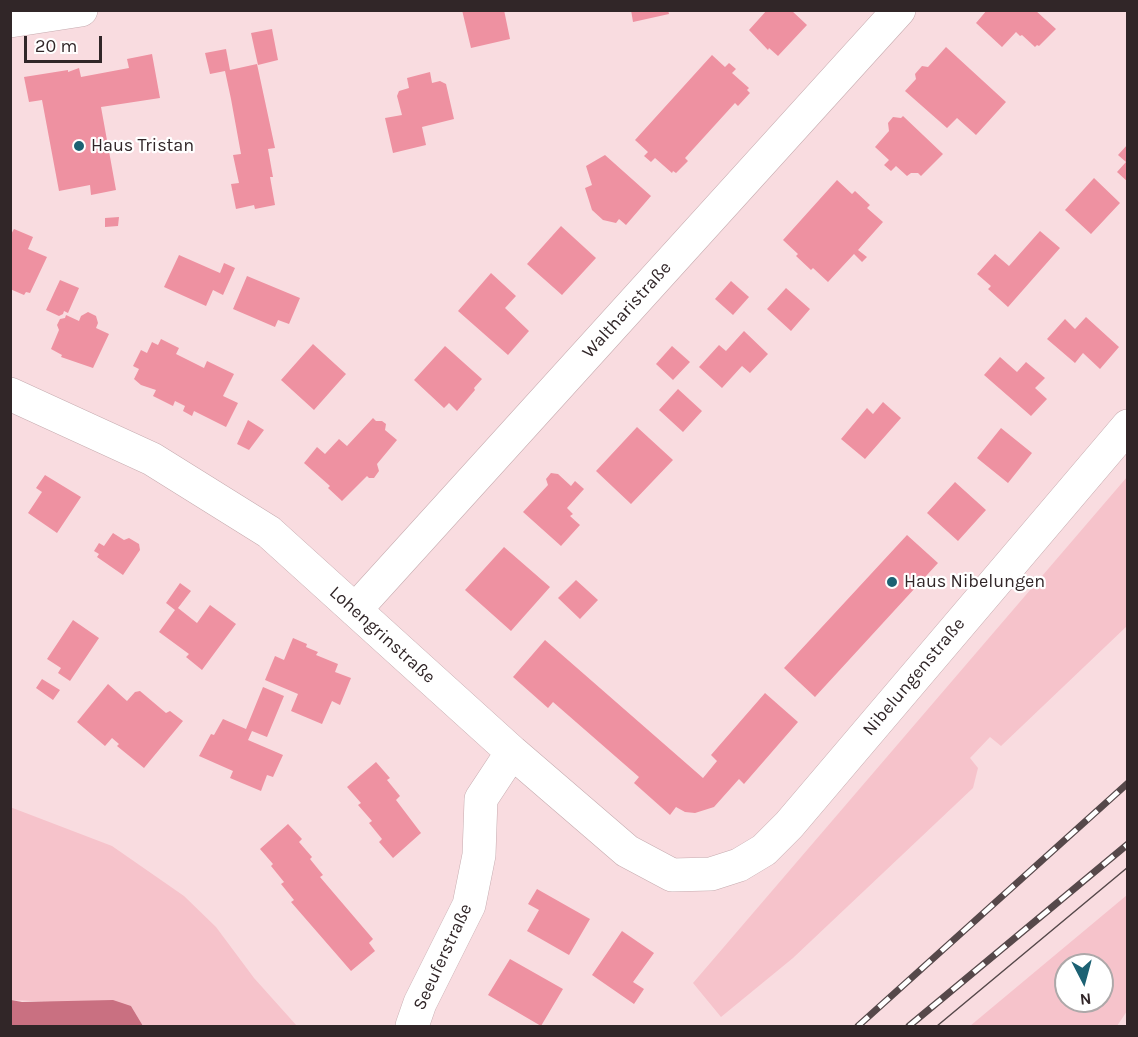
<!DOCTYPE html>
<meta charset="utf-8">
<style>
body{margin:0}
#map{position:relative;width:1138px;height:1037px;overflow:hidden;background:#f9dce0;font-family:Karla,sans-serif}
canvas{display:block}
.frame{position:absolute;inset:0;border:12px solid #312628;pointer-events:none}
.north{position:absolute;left:1054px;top:953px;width:60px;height:60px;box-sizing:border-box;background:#fff;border:2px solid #ada8a9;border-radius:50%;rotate:174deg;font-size:16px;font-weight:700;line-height:24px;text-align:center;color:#312628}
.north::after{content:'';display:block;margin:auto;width:21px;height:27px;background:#1c6173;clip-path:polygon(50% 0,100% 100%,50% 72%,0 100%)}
.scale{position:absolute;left:24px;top:36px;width:78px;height:27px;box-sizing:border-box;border:3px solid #312628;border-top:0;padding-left:8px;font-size:18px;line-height:21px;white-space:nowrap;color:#312628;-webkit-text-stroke:4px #fff;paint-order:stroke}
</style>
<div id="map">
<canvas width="1138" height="1037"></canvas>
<div class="frame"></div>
<div class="north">N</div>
<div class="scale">20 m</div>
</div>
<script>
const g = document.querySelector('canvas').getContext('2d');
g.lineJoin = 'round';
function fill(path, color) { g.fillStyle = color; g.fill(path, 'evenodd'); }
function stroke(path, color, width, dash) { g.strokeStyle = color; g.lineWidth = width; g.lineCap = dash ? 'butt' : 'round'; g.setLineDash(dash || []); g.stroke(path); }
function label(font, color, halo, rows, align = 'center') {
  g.font = font + ' Karla,sans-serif'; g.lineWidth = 4.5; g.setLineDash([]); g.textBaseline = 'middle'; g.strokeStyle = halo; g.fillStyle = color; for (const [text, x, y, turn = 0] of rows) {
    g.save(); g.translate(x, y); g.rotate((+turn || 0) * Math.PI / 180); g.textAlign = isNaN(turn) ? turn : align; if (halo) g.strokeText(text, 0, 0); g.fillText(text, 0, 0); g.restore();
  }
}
fill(new Path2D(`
 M1127 477V626L1001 746 990 737 970 758 978 768 973 788 793 958 721 1017 693 983Z
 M10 807 112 846 184 896 216 927 254 978 297 1026H143L131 1006 11 1000Z
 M1127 895V1011L1117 1026H970ZM1066 965H1102V1001H1066Z`), '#f6c3cb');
fill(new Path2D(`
 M11 1000 22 1002 113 1000 131 1006 143 1026H11Z`), '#c97081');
fill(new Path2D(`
 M462 10H504L510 39 471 48Z
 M631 10H668L669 14 633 22Z
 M767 10H791L807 25 778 56 769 48 768 50 749 30Z
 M987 10H1035L1056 29 1039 46 1037 45 1035 47 1022 35 1020 36 1016 32 1002 47 976 23Z
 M272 29 278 60 258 65 251 33Z
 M946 47 1006 102 976 135 957 118 947 128 905 91 916 79 915 74 922 66 928 67Z
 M226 49 230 70 257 64 275 148 268 149 273 177H270L275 205 255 209 254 205 236 209 231 184 239 183 233 155 241 154 231 99 225 71 210 74 205 53Z
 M152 54 160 98 101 107 116 190 91 195 90 185 59 191 42 100 29 102 24 77 68 70V72L79 68 81 77 129 68 127 59Z
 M712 55 725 67 729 63 736 69 732 73 749 88 747 90 750 93 738 106 735 103 685 158 688 161 676 173 673 171 672 173 655 158 651 162 644 156 648 152 635 140Z
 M430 72 432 83 440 81 446 84 454 119 422 127 426 145 393 153 385 118 402 115 397 96 399 91 409 88 407 78Z
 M903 116 943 154 921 176 918 173H911L907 176 896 166 891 171 884 165 889 160 875 147 889 131 888 123 893 117 901 118Z
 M1128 144V182L1117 172 1126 162 1118 155Z
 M605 155 651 196 626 225 619 219 616 223 603 220 592 210 585 188 592 185 586 166Z
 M1094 178 1120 203 1091 234 1065 210Z
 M837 180 852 194 855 191 870 205 867 208 883 222 858 250 867 257 862 262 854 254 828 282 813 268 811 270 796 256 798 254 783 240Z
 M119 217 118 226 105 227V218Z
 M561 226 596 258 562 295 527 264Z
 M14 229 33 237 28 249 47 257 30 293 26 292 24 295 10 289V236Z
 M1040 231 1060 248 1008 307 988 289 991 286 977 274 995 254 1009 266Z
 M179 255 220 273 224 263 235 268 223 295 213 290 206 306 164 287Z
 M491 273 516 296 505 308 529 331 508 355 458 311Z
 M247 276 300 298 289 324 278 320 275 327 233 309Z
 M60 280 79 288 68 313 64 311 63 314 59 316 46 310Z
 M731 281 749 297 733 315 715 299Z
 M786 288 810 309 791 331 767 309Z
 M88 312 96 316 98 323 96 328 109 334 93 368 61 357 62 355 51 349 59 330 57 325 60 319 65 318 66 315 79 321 81 316Z
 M1086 317 1119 347 1100 369 1083 353 1075 363 1047 339 1065 319 1075 329Z
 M744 331 768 354 750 373 742 366 722 388 699 367 719 345 726 351Z
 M161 339 179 348 176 354 204 368 207 361 234 374 223 396 238 403 226 427 194 411 192 416 183 411 185 406 175 401 173 406 153 396 156 390 141 385 134 379 139 369 133 366 141 350 147 353 152 342 158 345Z
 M313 344 346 374 314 410 281 380Z
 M445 346 482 379 474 388 475 390 457 411 449 403 444 408 414 380Z
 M672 346 690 362 673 380 656 364Z
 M1000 357 1017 372 1026 362 1045 378 1035 388 1047 399 1031 416 984 375Z
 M678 389 702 411 683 432 659 410Z
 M883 402 901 418 865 459 841 439 867 408 873 414Z
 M373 418 376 421H382L386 424 385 430 397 440 377 464 379 471 374 478H369L367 476 342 501 328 488 330 486 304 463 317 447 325 454 339 439 347 446Z
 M248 420 264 430 249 450 237 444Z
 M637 427 673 460 631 504 596 471Z
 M1001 428 1032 453 1008 483 977 458Z
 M551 473 558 474 571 486 575 481 584 489 567 508 573 514 570 516 580 525 561 546 523 512 548 485 546 479Z
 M45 475 81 497 57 533 28 513 42 492 36 488Z
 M955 482 986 510 958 541 927 513Z
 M113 533 124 540 129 538 139 544 140 550 123 575 97 557 99 554 94 551 99 543 104 546Z
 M907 535 938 563 815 697 784 668Z
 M504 547 550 587 511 631 465 590Z
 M576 580 598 600 580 619 558 598Z
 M180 583 191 591 178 608 197 623 210 605 236 624 202 670 186 657 189 654 159 632 175 610 166 603Z
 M73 620 99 638 70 681 58 673 61 668 47 659Z
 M293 638 307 644 306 647 318 652 316 655 338 664 335 672 351 678 340 705 332 701 322 724 291 711 298 694 265 680 275 656 284 660Z
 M545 640 703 778 717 761 711 755 765 693 798 722 744 784 739 779 714 807 695 813 685 812 676 807 670 815 634 783 639 777 553 702 548 708 513 677Z
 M42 679 60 690 53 700 36 688Z
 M108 684 127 701 135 692 140 691 166 713 170 711 183 721 144 768 117 746 119 744 112 738 105 746 77 722Z
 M263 687 284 696 267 737 252 731 248 740 283 755 273 777 267 775 261 791 230 778 233 771 199 756 211 734 214 735 223 719 246 729Z
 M376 762 390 778 387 780 400 796 396 800 421 833 393 858 379 842 382 839 369 823 372 821 358 805 361 803 347 787Z
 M288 824 302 839 299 842 312 857 310 859 323 875 320 877 373 939 369 943 375 951 351 971 291 902 294 900 281 884 284 882 271 866 273 864 260 849Z
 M537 889 590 919 569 955 527 931 539 910 528 904Z
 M622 931 654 953 633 982 644 989 634 1004 592 975Z
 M510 959 563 989 541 1026 488 995Z`), '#ee91a1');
const minor = new Path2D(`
 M10 21 81 10
 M10 394 152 459 269 532 512 752 627 851 672 875 711 874 739 865 764 850 789 825 1128 426
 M355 610 899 10
 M412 1026 420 1003 469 905 479 855 481 799 512 752`);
stroke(minor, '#c6abaf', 34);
stroke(minor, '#fff', 33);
stroke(new Path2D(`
 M937 1026 1128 867`), '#56484a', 1.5);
const rail = new Path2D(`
 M858 1026 1128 783
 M909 1026 1128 844`);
stroke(rail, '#56484a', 7);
stroke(rail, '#fff', 4.5, [14]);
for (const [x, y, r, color] of [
 [79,146,6,"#1c6173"],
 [892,582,6,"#1c6173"]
]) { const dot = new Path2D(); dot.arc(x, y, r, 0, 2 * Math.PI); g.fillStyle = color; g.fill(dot); stroke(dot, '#fff', 2); }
label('18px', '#312628', '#fff', [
 ["Haus Tristan",91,146],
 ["Haus Nibelungen",904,582]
], 'left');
label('18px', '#312628', '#fff', [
 ["Waltharistraße",627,310,-48],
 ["Lohengrinstraße",382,635,42],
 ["Nibelungenstraße",914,677,-50],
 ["Seeuferstraße",443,957,-65]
]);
</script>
